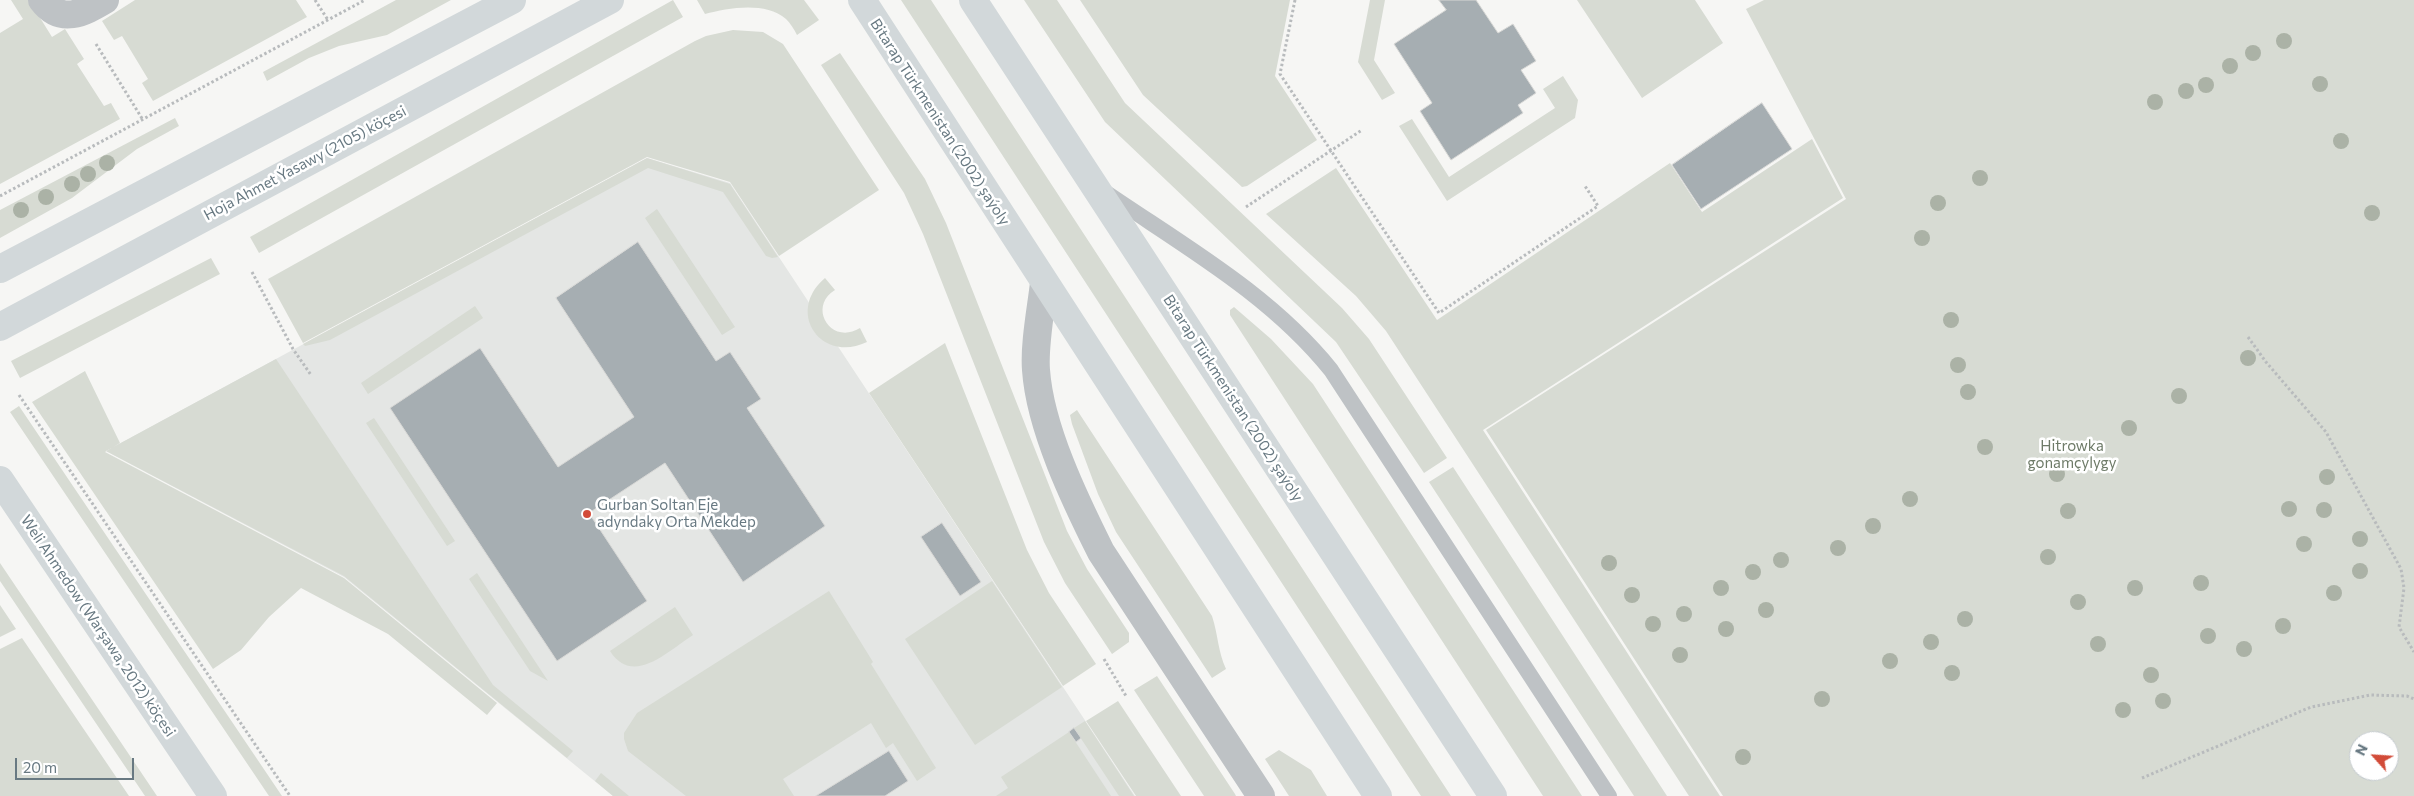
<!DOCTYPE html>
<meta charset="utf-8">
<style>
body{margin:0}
#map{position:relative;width:2414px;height:796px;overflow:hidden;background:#f6f6f4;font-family:Commissioner,sans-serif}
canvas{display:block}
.north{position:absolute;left:2349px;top:731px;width:50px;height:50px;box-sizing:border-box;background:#fff;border:1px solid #c3c9cd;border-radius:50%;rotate:296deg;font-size:14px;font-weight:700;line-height:20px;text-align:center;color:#687982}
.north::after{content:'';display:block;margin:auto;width:18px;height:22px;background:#d24b38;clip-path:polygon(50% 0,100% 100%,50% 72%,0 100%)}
.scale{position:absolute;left:15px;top:758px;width:119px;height:22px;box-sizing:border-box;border:2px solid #687982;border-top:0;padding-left:6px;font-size:15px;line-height:18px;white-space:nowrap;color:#687982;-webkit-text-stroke:4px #fff;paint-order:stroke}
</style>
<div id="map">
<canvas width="2414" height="796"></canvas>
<div class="north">N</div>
<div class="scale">20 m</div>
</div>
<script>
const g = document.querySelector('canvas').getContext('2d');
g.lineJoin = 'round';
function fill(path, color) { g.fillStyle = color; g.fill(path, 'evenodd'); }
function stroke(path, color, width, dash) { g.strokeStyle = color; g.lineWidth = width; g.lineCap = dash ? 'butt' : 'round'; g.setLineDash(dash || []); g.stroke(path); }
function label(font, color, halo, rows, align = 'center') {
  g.font = font + ' Commissioner,sans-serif'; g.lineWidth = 5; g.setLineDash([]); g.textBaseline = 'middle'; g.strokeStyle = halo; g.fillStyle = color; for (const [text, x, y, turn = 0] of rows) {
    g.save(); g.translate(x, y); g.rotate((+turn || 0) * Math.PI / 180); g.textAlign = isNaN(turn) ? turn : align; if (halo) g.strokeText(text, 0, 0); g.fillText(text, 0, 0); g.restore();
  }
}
fill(new Path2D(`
 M647 158 730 183 1135 796H613L344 577 106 451Z`), '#e4e6e4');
fill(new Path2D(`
 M11 0H29L52 37 65 29 84 59 77 64 104 106 111 103 120 119 0 184V33L23 19Z
 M135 0H296L307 17 153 101 142 83 148 79 122 36 114 40 102 21Z
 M396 0H451L387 35 339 46 309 58 267 81 263 72Z
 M673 0 683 17 259 253 250 237Z
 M697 0H804L819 20 797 35C794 29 790 23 786 19 765 1 728 8 705 14Z
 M901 0H931L1451 796H1421Z
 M1024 0H1057L1125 103 1342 308 1369 339 1447 458 1424 473 1336 342 1105 122Z
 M1080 0H1290L1275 76 1317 140 1247 186 1242 187 1143 95Z
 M1370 0H1385L1374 60 1395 93 1382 100 1358 62Z
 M1577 0H1695L1723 43 1642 98Z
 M1764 0H2414V796H1723L1486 430 1846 199 1746 9ZM2359 741H2389V771H2359Z
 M733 30 763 32 783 44 879 190 779 256 730 182 647 157 303 343 268 279 695 41 706 36Z
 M840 53 925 179 946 223 1067 531 1087 569 1129 633V642L1112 654 1065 583 1044 542 923 234 904 193 821 65Z
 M1563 76 1578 100 1575 118 1447 201 1399 126 1412 119 1449 177 1555 108 1543 89Z
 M175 118 179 126 137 149 72 198 0 238V210Z
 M1812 139 1843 198 1483 430 1720 796H1689L1386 331 1356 296 1266 214 1336 168 1437 320 1670 163 1702 212Z
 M647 158 730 184 778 257 772 258 766 256 723 192 648 168 330 340 305 346 303 344Z
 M657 209 735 327 722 335 645 218Z
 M211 258 220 274 20 378 11 361Z
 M825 278 835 290C807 307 831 346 860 328L867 342C821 364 785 312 825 278Z
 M475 306 483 318 368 394 361 383Z
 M1234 307 1271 339 1313 384 1582 796H1543L1230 315V310Z
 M945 343 1027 550 1049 593 1096 664 1063 686 869 393Z
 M276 359 493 685 573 751 567 758 344 576 106 451Z
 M85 371 120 443 105 452 344 578 497 703 487 715 388 634 301 588 269 617 241 650 213 669 32 402Z
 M19 406 282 796H269L10 412Z
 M1077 410 1212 616C1218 634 1218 652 1226 669L1212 678 1116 532 1098 494 1072 424 1070 415Z
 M374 418 455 541 447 546 366 423Z
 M1453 467 1667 796H1634L1429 482Z
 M0 563 157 796H145L0 581Z
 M477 573 548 681 530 671 469 579Z
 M992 581 1062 687 975 745 905 639Z
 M829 591 873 662 871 664 936 768 917 781 893 743 886 748 871 723 783 779 794 796H686L628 751 624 739V733L637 713Z
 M0 605 16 629 0 637Z
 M675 607 693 635C668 651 633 687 610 651Z
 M22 638 129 796H0V649Z
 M1157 676 1235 794 1236 796H1204L1134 690Z
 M1118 701 1181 796H1136L1086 721Z
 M1085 721 1134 796H1119L1074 728Z
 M1069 732 1111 796H996L1008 788 1001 777Z
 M1279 750 1311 770 1327 796H1289L1265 759Z
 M601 773 629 796H613L595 781Z`), '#d7dbd3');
const building = new Path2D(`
 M1439 0H1476L1498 33 1513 24 1536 61 1521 70 1536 93 1518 105 1523 113 1451 160 1420 111 1432 103 1394 44 1446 10Z
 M1762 103 1792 149 1701 209 1672 165Z
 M638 242 716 361 730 352 761 399 747 408 825 526 743 582 665 463 589 513 647 601 557 661 390 408 480 348 558 467 634 417 556 298Z
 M942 523 981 582 960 596 921 537Z
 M1074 728 1081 738 1076 742 1069 732Z
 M889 751 908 781 885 796H816Z`);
fill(building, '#a6aeb2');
stroke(building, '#d8d8d6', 1);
stroke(new Path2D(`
 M315 0 328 20
 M1295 0 1280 74 1439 313 1598 206 1585 186
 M96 44 143 120
 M0 196 365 0
 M1246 207 1362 130
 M252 272 293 349 311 375
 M2248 337 2266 362 2326 432 2401 569 2404 588 2399 627 2414 652
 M19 395 290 796
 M1104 659 1126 696
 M2142 778 2311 707 2370 695 2407 696 2414 699`), '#b8bbbd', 3, [2.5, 2.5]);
stroke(new Path2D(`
 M1105 192C1184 246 1271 295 1331 370L1609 796`), '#bec2c5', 16);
stroke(new Path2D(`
 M42 0C61 25 83 13 105 0
 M1044 283C1041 309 1034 345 1036 370 1040 428 1075 500 1101 552L1261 796`), '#bec2c5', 28);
stroke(new Path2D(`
 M862 0 1378 796
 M973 0 1493 796
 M0 269 512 0
 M0 327 610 0
 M0 480 213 796`), '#d2d8da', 28);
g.fillStyle = '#abb2a6';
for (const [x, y] of [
 [2284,41],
 [2253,53],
 [2230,66],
 [2320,84],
 [2206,85],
 [2186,91],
 [2155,102],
 [2341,141],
 [107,163],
 [88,174],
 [1980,178],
 [72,184],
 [46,197],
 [1938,203],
 [21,210],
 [2372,213],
 [1922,238],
 [1951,320],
 [2248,358],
 [1958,365],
 [1968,392],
 [2179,396],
 [2129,428],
 [1985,447],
 [2057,474],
 [2327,477],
 [1910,499],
 [2289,509],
 [2324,510],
 [2068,511],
 [1873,526],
 [2360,539],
 [2304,544],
 [1838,548],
 [2048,557],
 [1781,560],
 [1609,563],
 [2360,571],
 [1753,572],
 [2201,583],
 [1721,588],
 [2135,588],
 [2334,593],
 [1632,595],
 [2078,602],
 [1766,610],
 [1684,614],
 [1965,619],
 [1653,624],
 [2283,626],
 [1726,629],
 [2208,636],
 [1931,642],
 [2098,644],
 [2244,649],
 [1680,655],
 [1890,661],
 [1952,673],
 [2151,675],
 [1822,699],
 [2163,701],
 [2123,710],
 [1743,757]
]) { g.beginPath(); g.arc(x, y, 8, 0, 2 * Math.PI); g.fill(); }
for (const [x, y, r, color] of [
 [587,514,5,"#d24b38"]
]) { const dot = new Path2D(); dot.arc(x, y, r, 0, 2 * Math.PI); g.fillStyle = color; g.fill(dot); stroke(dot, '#fff', 2); }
label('15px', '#687982', '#fff', [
 ["Bitarap Türkmenistan (2002) şaýoly",940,122,57],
 ["Hoja Ahmet Ýasawy (2105) köçesi",305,163,-28],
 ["Bitarap Türkmenistan (2002) şaýoly",1233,398,57],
 ["Weli Ahmedow (Warşawa, 2012) köçesi",98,626,56]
]);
label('15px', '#6d7a67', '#fff', [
 ["Hitrowka",2072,446],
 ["gonamçylygy",2072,463]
]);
label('15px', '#687982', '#fff', [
 ["Gurban Soltan Eje",597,505],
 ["adyndaky Orta Mekdep",597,522]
], 'left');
</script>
